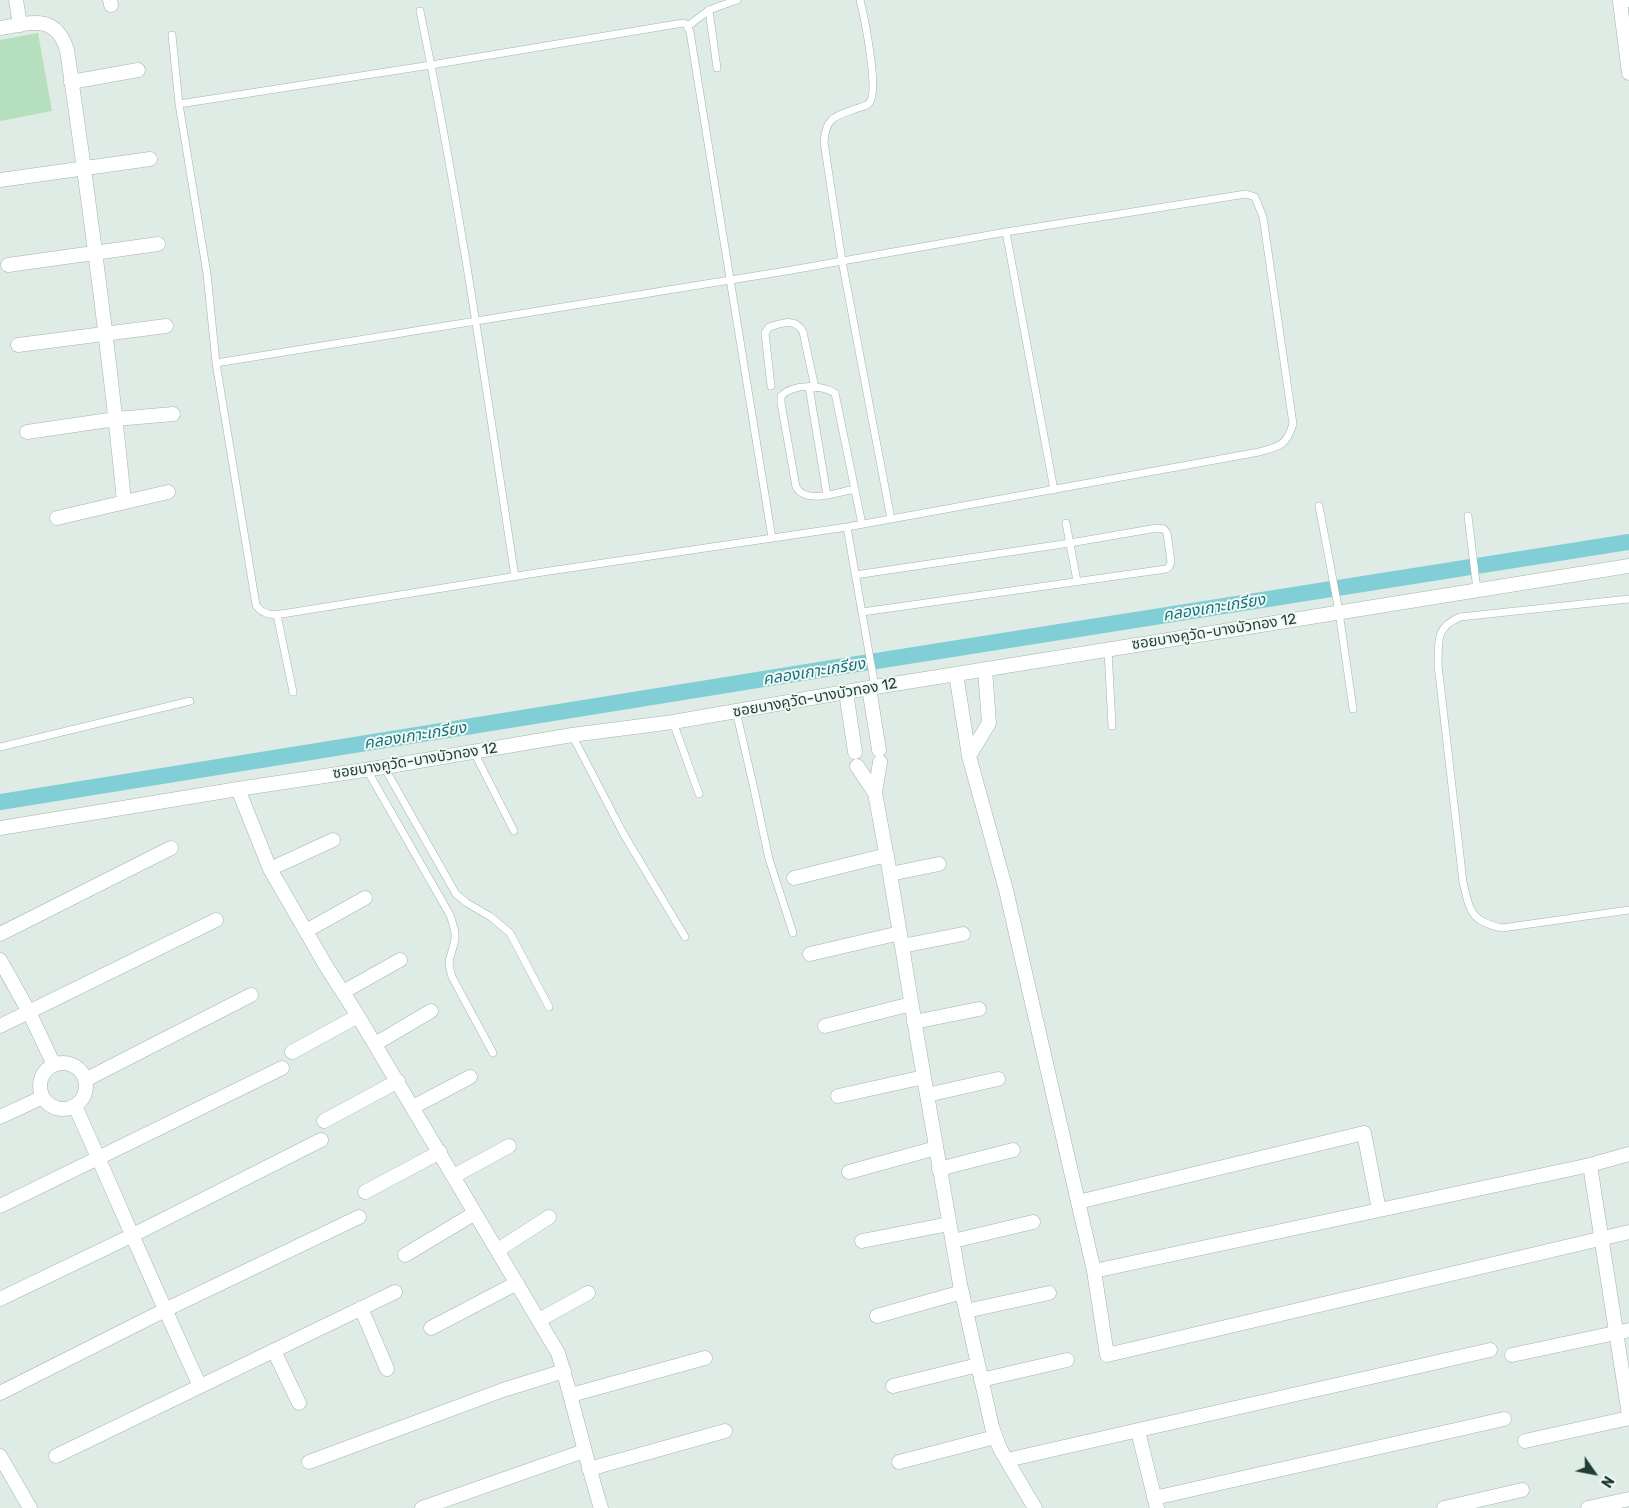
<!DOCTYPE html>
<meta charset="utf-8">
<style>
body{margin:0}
#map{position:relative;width:1629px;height:1508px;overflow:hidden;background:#dfece5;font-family:Rubik,sans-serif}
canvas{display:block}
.north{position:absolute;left:1569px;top:1448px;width:50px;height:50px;-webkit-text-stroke:4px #f0f8f3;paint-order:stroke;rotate:123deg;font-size:14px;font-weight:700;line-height:20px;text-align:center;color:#1f3d33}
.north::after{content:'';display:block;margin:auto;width:18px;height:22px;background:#1f3d33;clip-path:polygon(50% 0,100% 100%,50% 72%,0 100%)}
</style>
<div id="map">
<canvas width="1629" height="1508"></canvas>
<div class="north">N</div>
</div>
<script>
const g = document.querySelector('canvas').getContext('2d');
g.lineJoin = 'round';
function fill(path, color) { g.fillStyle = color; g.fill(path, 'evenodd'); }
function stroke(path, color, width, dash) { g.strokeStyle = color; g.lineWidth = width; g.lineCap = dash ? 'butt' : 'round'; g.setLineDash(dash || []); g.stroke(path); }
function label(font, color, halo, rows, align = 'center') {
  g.font = font + ' Rubik,"Noto Sans Thai",sans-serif'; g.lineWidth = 4; g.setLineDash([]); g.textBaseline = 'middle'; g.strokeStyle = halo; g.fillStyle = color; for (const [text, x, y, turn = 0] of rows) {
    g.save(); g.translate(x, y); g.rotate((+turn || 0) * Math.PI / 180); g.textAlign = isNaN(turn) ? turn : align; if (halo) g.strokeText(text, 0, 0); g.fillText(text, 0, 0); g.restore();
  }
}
fill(new Path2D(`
 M38 33 52 111 0 121V40Z`), '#b6dfbe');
stroke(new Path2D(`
 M0 802 832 668 1629 542`), '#82ced6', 16);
const service = new Path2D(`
 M860 0C864 16 880 93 869 103 867 106 861 107 858 108 836 116 826 116 824 142L842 261 891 519
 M709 10 717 68
 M420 11C459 198 486 388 515 577
 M688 26 709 10 737 0
 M172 35 179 104 207 274 216 363 256 605C264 617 276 615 288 613L536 573 847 527 1259 452C1280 446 1286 446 1293 424L1263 217 1255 197 1246 194 1006 232 786 271 216 363
 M179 104 431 65 683 23 686 24 690 32 772 538
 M1006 232 1054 490
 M771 386 765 333 769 327C782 323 795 317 803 332L815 388
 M809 387 827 495
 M855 489C838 492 807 505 796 487L781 403V396C794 383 820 385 835 393L836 398 862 524
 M1319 506 1339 612 1353 709
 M1468 516 1477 590
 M1066 523 1077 581
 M847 527 875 687
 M855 575 1070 543 1157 528 1164 529 1167 533 1171 562 1169 567 1166 569 862 612
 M1629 599 1460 617C1435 628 1439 640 1438 665L1463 882C1470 911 1470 921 1502 928L1629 910
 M277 615 293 692
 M1108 650 1112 726
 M736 711 754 789 769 859 793 933
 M673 722 699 794
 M572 735 623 833 685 937
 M0 747 190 701
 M474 752 514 831
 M384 767 456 894 467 903 491 917 510 933 549 1007
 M367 770 450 915C452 923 456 930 455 938 453 957 445 955 452 977L493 1053`);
const minor = new Path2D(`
 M16 0 20 25
 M110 0 111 5
 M1627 0 1620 2 1629 73
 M0 28C31 23 55 13 67 50 89 200 109 350 124 501
 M71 82 138 70
 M0 180 150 159
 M8 265 158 244
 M18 345 166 326
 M27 432 116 419 173 414
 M57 518 168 492
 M956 674 969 756 989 723 985 669
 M869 688 879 750
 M846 692 855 752
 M969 756 1006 890 1094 1271 1107 1355 1629 1232
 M880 762 875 793 890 874 918 1043 960 1284 992 1427 1000 1449 1035 1508
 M857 766 875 793
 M238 789 270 869 326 966 358 1016 558 1353C574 1404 585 1457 601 1508
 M0 828 238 789 384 767 572 735 673 722 869 688 1629 566
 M270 869 333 840
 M890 874 939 864
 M794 878 887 855
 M306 931 365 898
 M0 934 171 848
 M902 946 963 934
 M810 954 900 933
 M0 960 29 1012 54 1065
 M343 992 400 960
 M914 1022 979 1009
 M0 1026 216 920
 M825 1026 911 1004
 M375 1044 431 1011
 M292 1052 358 1016
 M40 1086a23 23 0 1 1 46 0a23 23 0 1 1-46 0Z
 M85 1080 251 995
 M927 1095 998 1079
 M838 1096 924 1077
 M75 1106C117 1199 157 1294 200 1386
 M413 1107 470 1077
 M0 1117 43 1097
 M324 1121 398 1081
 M1590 1165 1629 1154
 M939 1169 1013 1150
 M849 1172 936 1148
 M454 1176 509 1146
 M365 1192 440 1152
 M1078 1202 1364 1133 1379 1210
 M0 1206 282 1068
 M862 1241 949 1224
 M953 1241 1033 1222
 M498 1250 549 1217
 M405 1255 475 1213
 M1094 1271 1590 1165 1629 1415
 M0 1299 133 1235 321 1140
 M361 1308 387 1369
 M966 1311 1049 1293
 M877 1316 962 1292
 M539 1320 588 1293
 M431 1328 517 1283
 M274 1351 299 1403
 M1512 1355 1629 1330
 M981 1380 1067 1360
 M893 1386 978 1365
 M0 1393 165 1310 359 1217
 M571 1395 705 1358
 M1138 1431 1157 1508
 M1525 1441 1629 1418
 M0 1456 30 1508
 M56 1456 395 1292
 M1007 1460 1490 1350
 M309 1462 503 1390 564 1371
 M899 1462 995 1437
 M589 1469 725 1431
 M1154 1498 1504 1419
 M422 1508 584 1451
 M1444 1508 1522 1490
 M1588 1508 1629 1499`);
stroke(service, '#a2b4ac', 8);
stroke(minor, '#a2b4ac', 15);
stroke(service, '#fff', 7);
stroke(minor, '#fff', 14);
label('15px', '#1f3d33', '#f0f8f3', [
 ["ซอยบางคูวัด-บางบัวทอง 12",1214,632,-9],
 ["ซอยบางคูวัด-บางบัวทอง 12",815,698,-10],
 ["ซอยบางคูวัด-บางบัวทอง 12",415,761,-9]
]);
label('italic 16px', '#14737e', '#f0f8f3', [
 ["คลองเกาะเกรียง",1214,608,-9],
 ["คลองเกาะเกรียง",814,672,-9],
 ["คลองเกาะเกรียง",415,736,-9]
]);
</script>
